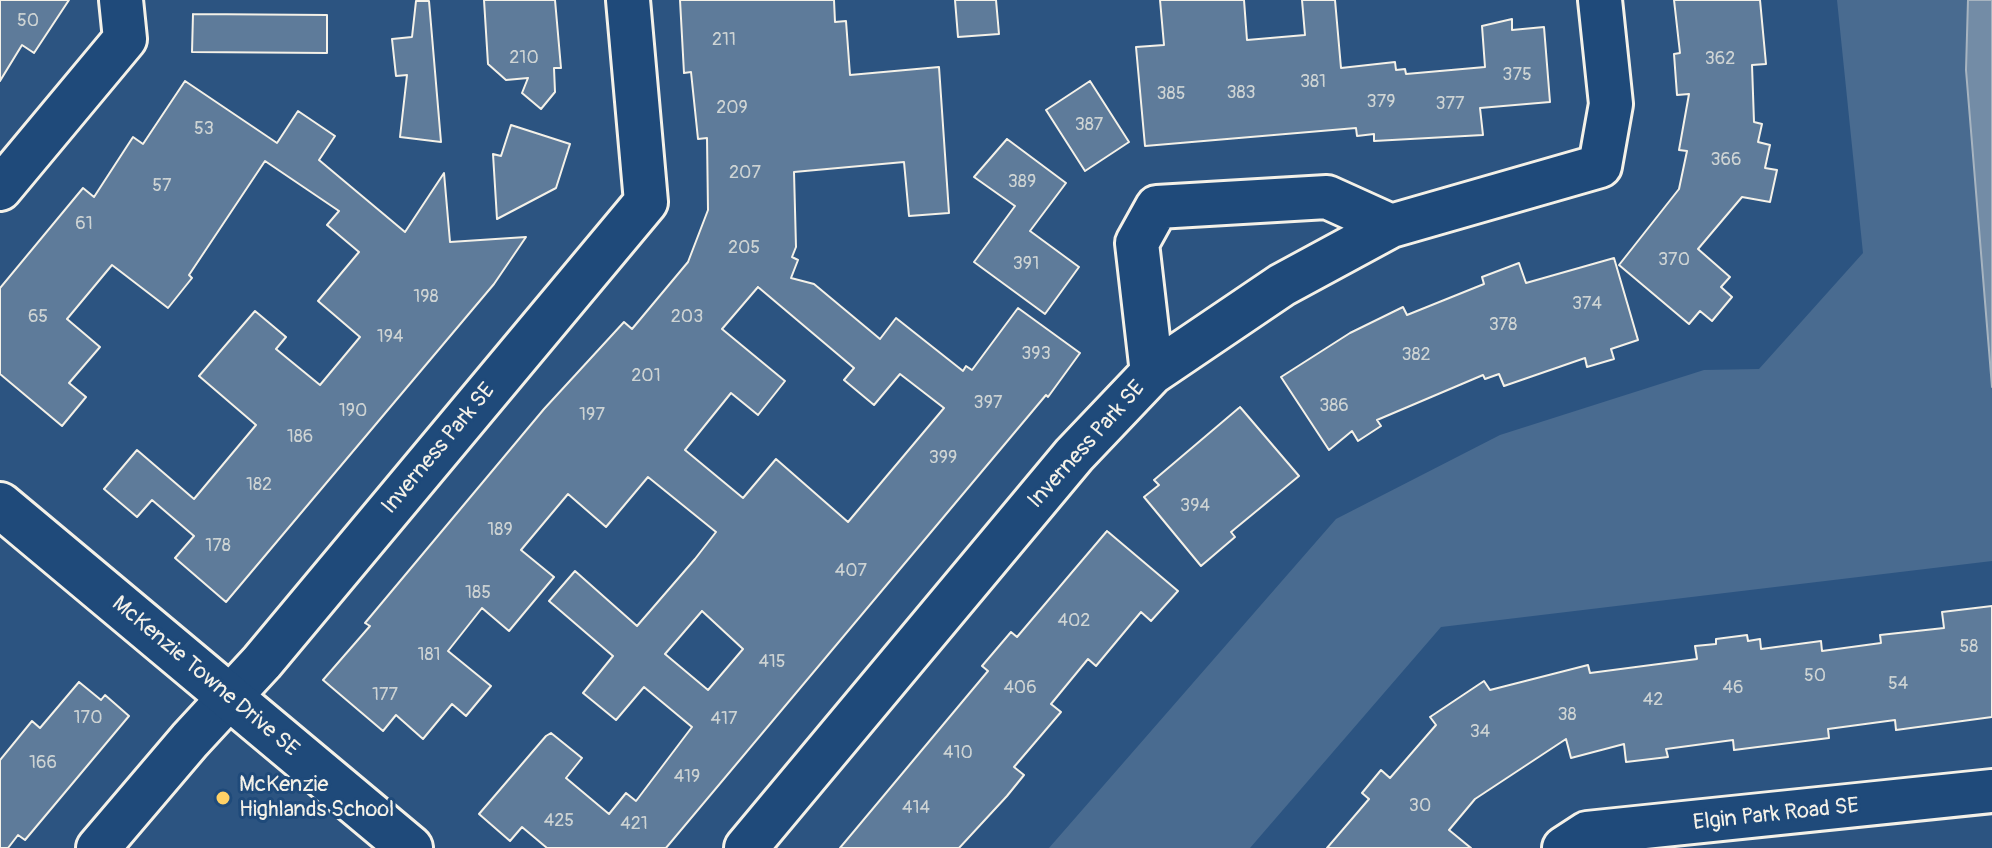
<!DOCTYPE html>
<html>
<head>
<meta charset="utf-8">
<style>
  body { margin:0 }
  canvas { display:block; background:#2c5481 }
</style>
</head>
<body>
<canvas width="1992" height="848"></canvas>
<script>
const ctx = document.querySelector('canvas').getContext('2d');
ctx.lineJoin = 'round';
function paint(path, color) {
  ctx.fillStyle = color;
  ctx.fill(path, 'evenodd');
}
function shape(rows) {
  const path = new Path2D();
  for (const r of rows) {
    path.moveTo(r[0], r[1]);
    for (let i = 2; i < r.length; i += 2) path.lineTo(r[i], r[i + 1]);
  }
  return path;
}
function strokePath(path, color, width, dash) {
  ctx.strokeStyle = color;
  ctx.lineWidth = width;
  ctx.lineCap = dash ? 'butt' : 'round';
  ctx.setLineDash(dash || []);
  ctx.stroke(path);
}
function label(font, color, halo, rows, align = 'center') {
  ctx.font = font + ' Pangolin,sans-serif';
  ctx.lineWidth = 6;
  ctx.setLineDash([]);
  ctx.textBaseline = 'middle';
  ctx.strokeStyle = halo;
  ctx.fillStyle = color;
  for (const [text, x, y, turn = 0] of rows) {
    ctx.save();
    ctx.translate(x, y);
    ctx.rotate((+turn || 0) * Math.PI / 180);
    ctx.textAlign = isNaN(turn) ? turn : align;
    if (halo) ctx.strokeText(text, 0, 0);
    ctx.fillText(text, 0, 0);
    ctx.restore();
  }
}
paint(shape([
  [1837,0,1992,0,1992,561,1441,627,1250,848,1049,848,1336,519,1500,435,1704,370,1759,369,1863,253]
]), '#496b90');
const water = shape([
  [1968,0,1992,0,1992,387,1966,70,1968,0]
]);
paint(water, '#738ca6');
strokePath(water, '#a7b4c0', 2);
const building = shape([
  [0,0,69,0,34,53,22,45,0,81,0,0],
  [484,0,555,0,561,68,554,68,555,92,541,109,522,93,528,78,506,80,488,64,484,0],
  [680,0,834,0,835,22,846,21,850,75,939,67,949,213,909,216,904,162,794,172,796,247,792,257,798,260,791,278,814,284,880,339,896,318,963,371,966,366,972,370,1018,308,1080,353,1048,397,1046,395,666,848,547,848,522,827,510,841,479,814,546,736,551,733,582,758,566,778,609,814,626,793,636,801,692,727,644,687,616,720,583,693,613,656,549,601,575,571,637,626,695,559,716,532,648,477,606,527,568,494,521,550,554,577,509,631,482,608,448,651,491,686,466,716,452,704,423,739,396,715,383,731,323,680,370,626,365,623,544,409,624,322,632,329,688,262,708,210,707,138,698,139,691,72,684,73,680,0],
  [758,287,854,368,844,380,874,405,900,374,944,408,848,522,776,459,743,498,685,450,731,393,758,415,785,381,722,329,758,287],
  [702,611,743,649,708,690,665,654,702,611],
  [955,0,996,0,999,34,958,37,955,0],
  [1160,0,1244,0,1247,40,1305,35,1302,0,1335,0,1341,68,1395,62,1396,70,1405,69,1406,74,1485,67,1482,26,1512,19,1512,30,1544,27,1550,102,1480,108,1483,135,1374,141,1374,134,1357,136,1356,128,1145,146,1136,47,1164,45,1160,0],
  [1674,0,1760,0,1766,64,1752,65,1754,122,1762,124,1758,142,1770,145,1765,168,1777,170,1770,202,1742,197,1698,249,1730,277,1721,287,1732,297,1712,321,1700,311,1689,324,1619,265,1679,189,1687,151,1679,150,1689,94,1677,95,1674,54,1680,53,1674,0],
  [416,1,429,1,441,142,400,137,407,75,396,76,392,39,412,37,416,1],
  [193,14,327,15,327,53,192,52,193,14],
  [185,81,277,143,298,111,335,136,319,160,405,232,444,173,450,242,526,237,494,284,226,602,175,558,194,536,152,500,137,517,104,489,137,450,194,499,256,425,199,376,255,311,286,337,276,349,320,385,360,337,318,301,359,252,327,225,339,211,265,161,189,275,192,278,168,308,112,265,67,319,100,347,69,383,86,397,62,426,0,374,0,288,83,188,94,197,133,137,143,144,185,81],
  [1090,81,1129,142,1085,171,1046,110,1090,81],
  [511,125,570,144,556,188,497,219,493,154,501,156,511,125],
  [1007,139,1066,183,1030,231,1079,267,1045,314,974,262,1015,206,974,177,1007,139],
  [1614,258,1638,340,1611,349,1614,359,1587,367,1585,358,1504,386,1499,374,1485,379,1483,375,1377,420,1381,426,1358,441,1352,431,1329,450,1281,377,1350,333,1403,307,1407,315,1484,284,1482,277,1519,263,1526,283,1614,258],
  [1240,407,1299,476,1231,532,1235,537,1201,566,1144,497,1159,485,1154,480,1240,407],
  [1107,531,1178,591,1151,621,1141,612,1096,666,1088,659,1051,704,1061,712,1014,767,1024,775,1007,796,959,848,840,848,988,671,982,666,1011,632,1017,637,1107,531],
  [1992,606,1992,717,1896,730,1895,720,1828,729,1829,738,1734,750,1733,740,1666,749,1668,757,1626,762,1624,744,1571,758,1566,739,1475,799,1449,830,1471,848,1327,848,1369,799,1362,793,1381,770,1390,778,1436,725,1430,717,1484,681,1490,690,1588,665,1590,673,1697,659,1695,646,1716,644,1716,639,1747,635,1748,641,1760,639,1761,649,1821,641,1822,651,1881,643,1880,635,1944,628,1942,612,1992,606],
  [79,682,101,700,105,695,129,716,25,840,18,835,8,848,0,848,0,760,32,721,40,728,79,682]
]);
paint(building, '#5e7b9a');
strokePath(building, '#f4f1e8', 2);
const minor = shape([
  [0,189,125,39,121,0],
  [1152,373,1137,243,1157,207,1327,197,1391,226],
  [98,848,190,740,262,662,646,202,628,0],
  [746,848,1074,455,1152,373,1282,285,1391,226,1600,166,1611,104,1600,0],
  [1564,848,1587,833,1992,791]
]);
const tertiary = shape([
  [0,505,410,848]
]);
strokePath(minor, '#f4f1e8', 48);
strokePath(tertiary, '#f4f1e8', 50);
strokePath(minor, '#1f4a7a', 42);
strokePath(tertiary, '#1f4a7a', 44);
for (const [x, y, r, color] of [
  [223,798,8,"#ffd166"]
]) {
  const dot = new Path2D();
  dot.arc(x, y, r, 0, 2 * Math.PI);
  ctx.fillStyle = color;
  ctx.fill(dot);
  strokePath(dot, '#1f4a7a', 3);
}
label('18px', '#ced4d4', null, [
  ["50",28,21],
  ["211",724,40],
  ["210",524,58],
  ["362",1720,59],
  ["375",1517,75],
  ["381",1313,82],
  ["383",1241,93],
  ["385",1171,94],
  ["379",1381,102],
  ["377",1450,104],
  ["209",732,108],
  ["387",1089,125],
  ["53",204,129],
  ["366",1726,160],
  ["207",745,173],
  ["389",1022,182],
  ["57",162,186],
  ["61",84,224],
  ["205",744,248],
  ["370",1674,260],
  ["391",1026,264],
  ["198",426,297],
  ["374",1587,304],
  ["65",38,317],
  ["203",687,317],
  ["378",1503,325],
  ["194",390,337],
  ["393",1036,354],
  ["382",1416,355],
  ["201",646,376],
  ["397",988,403],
  ["386",1334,406],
  ["190",353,411],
  ["197",592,415],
  ["186",300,437],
  ["399",943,458],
  ["182",259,485],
  ["394",1195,506],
  ["189",500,530],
  ["178",218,546],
  ["407",851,571],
  ["185",478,593],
  ["402",1074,621],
  ["58",1969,647],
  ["181",429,655],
  ["415",772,662],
  ["50",1815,676],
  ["54",1898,684],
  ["406",1020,688],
  ["46",1733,688],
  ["177",385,695],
  ["42",1653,700],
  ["38",1567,715],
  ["170",88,718],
  ["417",724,719],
  ["34",1480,732],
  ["410",958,753],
  ["166",43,763],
  ["419",687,777],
  ["30",1420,806],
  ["414",916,808],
  ["425",559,821],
  ["421",634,824]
]);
label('22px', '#f4f1e8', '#1f4a7a', [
  ["Inverness Park SE",1087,445,-48],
  ["Inverness Park SE",439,449,-50],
  ["McKenzie Towne Drive SE",205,677,40],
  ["Elgin Park Road SE",1776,815,-6]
]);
label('22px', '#f4f1e8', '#1f4a7a', [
  ["McKenzie",239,785],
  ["Highlands School",239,810]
], 'left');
</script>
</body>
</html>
